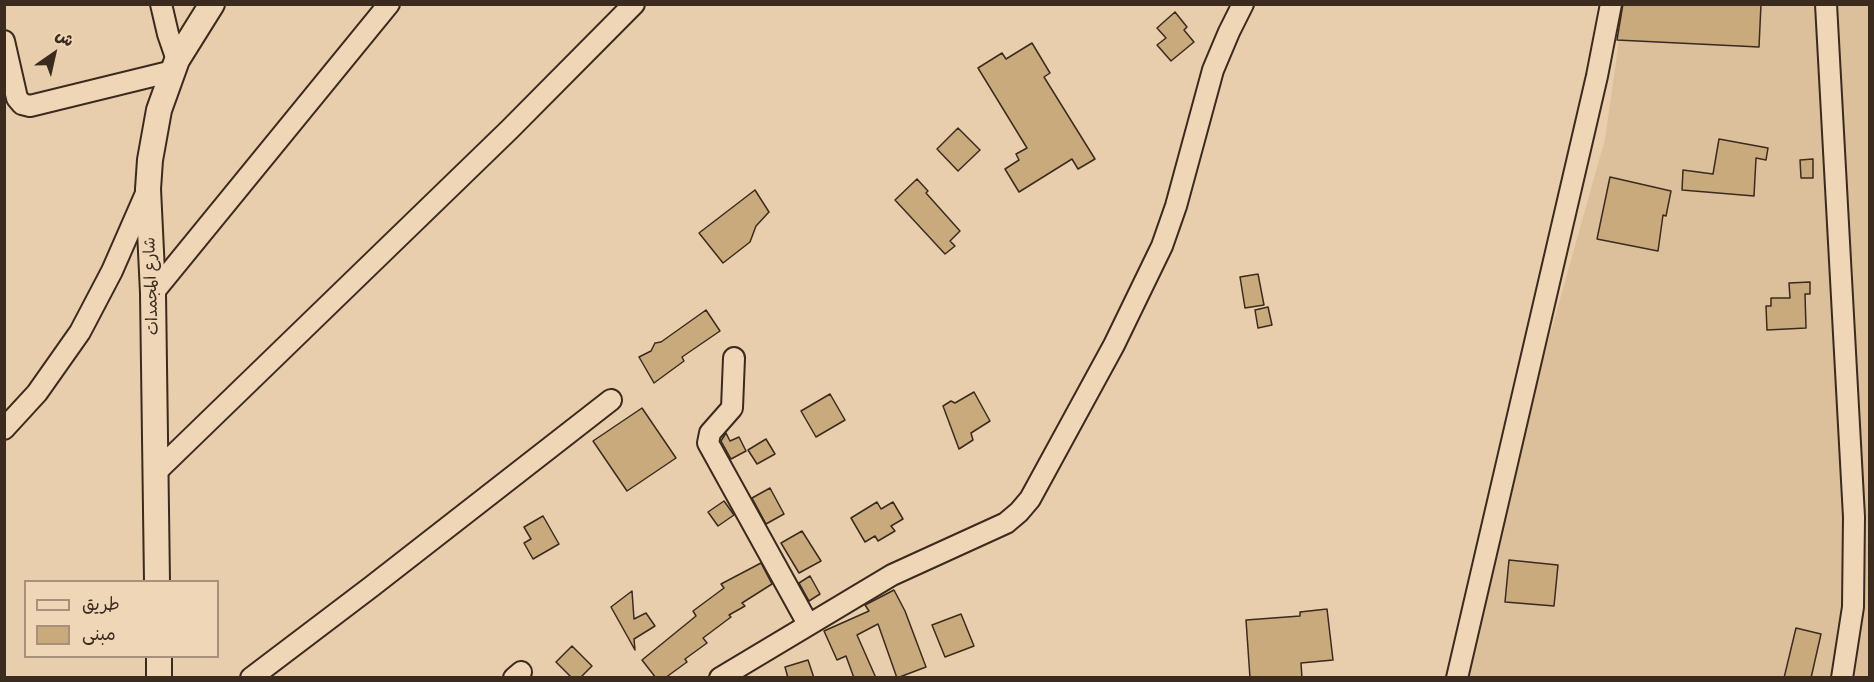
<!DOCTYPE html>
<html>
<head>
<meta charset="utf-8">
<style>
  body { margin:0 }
  #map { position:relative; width:1874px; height:682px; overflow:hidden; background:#e8ceac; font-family:"Balsamiq Sans","Playpen Sans Arabic",sans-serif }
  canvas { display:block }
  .frame { position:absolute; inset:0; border:6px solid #3b2a1e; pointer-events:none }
  .legend { position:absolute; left:24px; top:580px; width:195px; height:78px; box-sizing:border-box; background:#efd6b7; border:2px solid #a7917a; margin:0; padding:8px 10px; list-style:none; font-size:18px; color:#3b2a1e }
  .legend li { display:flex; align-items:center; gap:12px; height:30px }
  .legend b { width:30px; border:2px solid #a7917a }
  .north { position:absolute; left:24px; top:24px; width:60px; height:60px; -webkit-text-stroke:4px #efd6b7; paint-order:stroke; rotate:34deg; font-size:16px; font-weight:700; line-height:24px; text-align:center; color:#3b2a1e }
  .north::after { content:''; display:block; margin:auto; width:21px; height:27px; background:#3b2a1e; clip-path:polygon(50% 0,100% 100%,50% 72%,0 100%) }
</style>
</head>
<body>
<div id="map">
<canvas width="1874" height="682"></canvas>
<div class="frame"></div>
<ul class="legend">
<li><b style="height:8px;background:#efd6b7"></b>طريق</li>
<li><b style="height:16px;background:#c8aa7d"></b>مبنى</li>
</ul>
<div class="north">ش</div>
</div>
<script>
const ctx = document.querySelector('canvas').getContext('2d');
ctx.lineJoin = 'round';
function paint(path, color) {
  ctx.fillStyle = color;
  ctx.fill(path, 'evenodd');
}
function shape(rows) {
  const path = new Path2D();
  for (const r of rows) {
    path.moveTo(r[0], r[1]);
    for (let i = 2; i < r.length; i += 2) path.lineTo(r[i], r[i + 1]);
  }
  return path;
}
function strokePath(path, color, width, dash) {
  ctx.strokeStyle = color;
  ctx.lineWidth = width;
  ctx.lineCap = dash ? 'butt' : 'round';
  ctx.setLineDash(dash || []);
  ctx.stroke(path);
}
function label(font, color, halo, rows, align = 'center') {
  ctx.font = font + ' "Balsamiq Sans","Playpen Sans Arabic",sans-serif';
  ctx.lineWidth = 4.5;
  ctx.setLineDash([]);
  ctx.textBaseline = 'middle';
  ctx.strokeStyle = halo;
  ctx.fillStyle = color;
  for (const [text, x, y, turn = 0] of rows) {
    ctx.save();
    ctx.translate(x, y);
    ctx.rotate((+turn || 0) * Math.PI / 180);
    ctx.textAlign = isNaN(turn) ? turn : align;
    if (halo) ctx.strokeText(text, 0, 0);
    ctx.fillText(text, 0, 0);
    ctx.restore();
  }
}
paint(shape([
  [1624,5,1869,5,1869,677,1460,678,1496,527,1605,139]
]), '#dbc09b');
const building = shape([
  [1623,4,1761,4,1759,47,1617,40,1623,4],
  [1175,12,1187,27,1184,30,1194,42,1171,61,1157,45,1166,38,1157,28,1175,12],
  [1032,43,1050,73,1044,77,1095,159,1078,169,1072,159,1019,192,1005,169,1019,160,1016,154,1027,148,978,68,1002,53,1006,59,1032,43],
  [958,128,980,150,958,171,937,149,958,128],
  [1719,139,1768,148,1766,160,1756,158,1754,196,1682,190,1683,170,1713,174,1719,139],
  [1813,159,1813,178,1801,178,1800,160,1813,159],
  [1610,177,1671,191,1666,216,1663,215,1658,251,1597,239,1610,177],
  [917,179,928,191,926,193,960,231,950,241,955,246,945,254,895,200,917,179],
  [755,190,769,212,756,226,750,242,723,263,699,233,755,190],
  [1258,274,1264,305,1245,308,1240,277,1258,274],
  [1810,282,1810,294,1805,294,1806,328,1767,330,1766,306,1771,306,1771,298,1790,298,1789,283,1810,282],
  [1268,307,1272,325,1258,328,1255,310,1268,307],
  [706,310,720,331,682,357,684,361,654,383,639,357,651,351,655,343,661,342,706,310],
  [974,392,990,421,971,433,973,440,959,449,943,406,951,401,955,403,974,392],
  [830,394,845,420,816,437,801,411,830,394],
  [642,408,676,458,627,491,593,441,642,408],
  [726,433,730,441,739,437,746,451,731,459,721,441,726,433],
  [766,439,775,454,757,464,748,450,766,439],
  [770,488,784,514,766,524,752,498,770,488],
  [724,501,734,515,718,526,708,512,724,501],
  [877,502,881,509,893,502,903,519,891,526,895,531,878,541,875,536,865,542,851,518,877,502],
  [543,516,559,544,533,559,524,543,531,539,524,527,543,516],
  [802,531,821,561,799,573,781,543,802,531],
  [1509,560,1558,565,1554,606,1505,602,1509,560],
  [761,563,772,584,742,603,745,606,729,615,731,617,703,638,707,643,685,659,687,662,665,678,656,678,642,660,696,616,693,611,724,588,721,584,761,563],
  [810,576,820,594,809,601,799,583,810,576],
  [894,590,905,611,926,667,897,678,878,624,857,635,876,678,854,678,846,656,837,660,824,631,869,611,865,605,894,590],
  [632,591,634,619,646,613,655,626,634,639,635,650,611,607,632,591],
  [1327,609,1333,660,1301,663,1302,678,1250,678,1246,620,1300,616,1300,612,1327,609],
  [961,614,974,646,945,657,932,625,961,614],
  [1796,628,1821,634,1811,678,1784,678,1796,628],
  [572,646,592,666,580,678,572,678,556,662,572,646],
  [808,660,814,678,788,678,785,667,808,660]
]);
paint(building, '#c8aa7d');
strokePath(building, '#3b2a1e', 1.5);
const minor = shape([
  [161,4,168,34,177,60],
  [1826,4,1854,517,1853,607,1842,678],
  [4,41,17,98,22,104,30,106,173,71],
  [153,293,389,4],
  [734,358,732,408,710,433,708,443,808,624],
  [4,429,37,393,80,332,112,271,147,191],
  [156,472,509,130,634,4],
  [251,678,371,587,611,400],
  [514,678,521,672],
  [720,678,892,575,1006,523,1019,512,1030,499,1114,345,1162,246,1176,206,1213,70,1229,32,1243,4],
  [1457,678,1597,76,1611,4]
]);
const major = shape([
  [157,582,153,293,148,189,150,160,159,110,177,60,212,4],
  [159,656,159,678]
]);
strokePath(minor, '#3b2a1e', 24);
strokePath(major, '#3b2a1e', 28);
strokePath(minor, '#efd6b7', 20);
strokePath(major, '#efd6b7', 24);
label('16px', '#3b2a1e', '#efd6b7', [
  ["شارع المجمدات",152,286,-92]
]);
</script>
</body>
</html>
